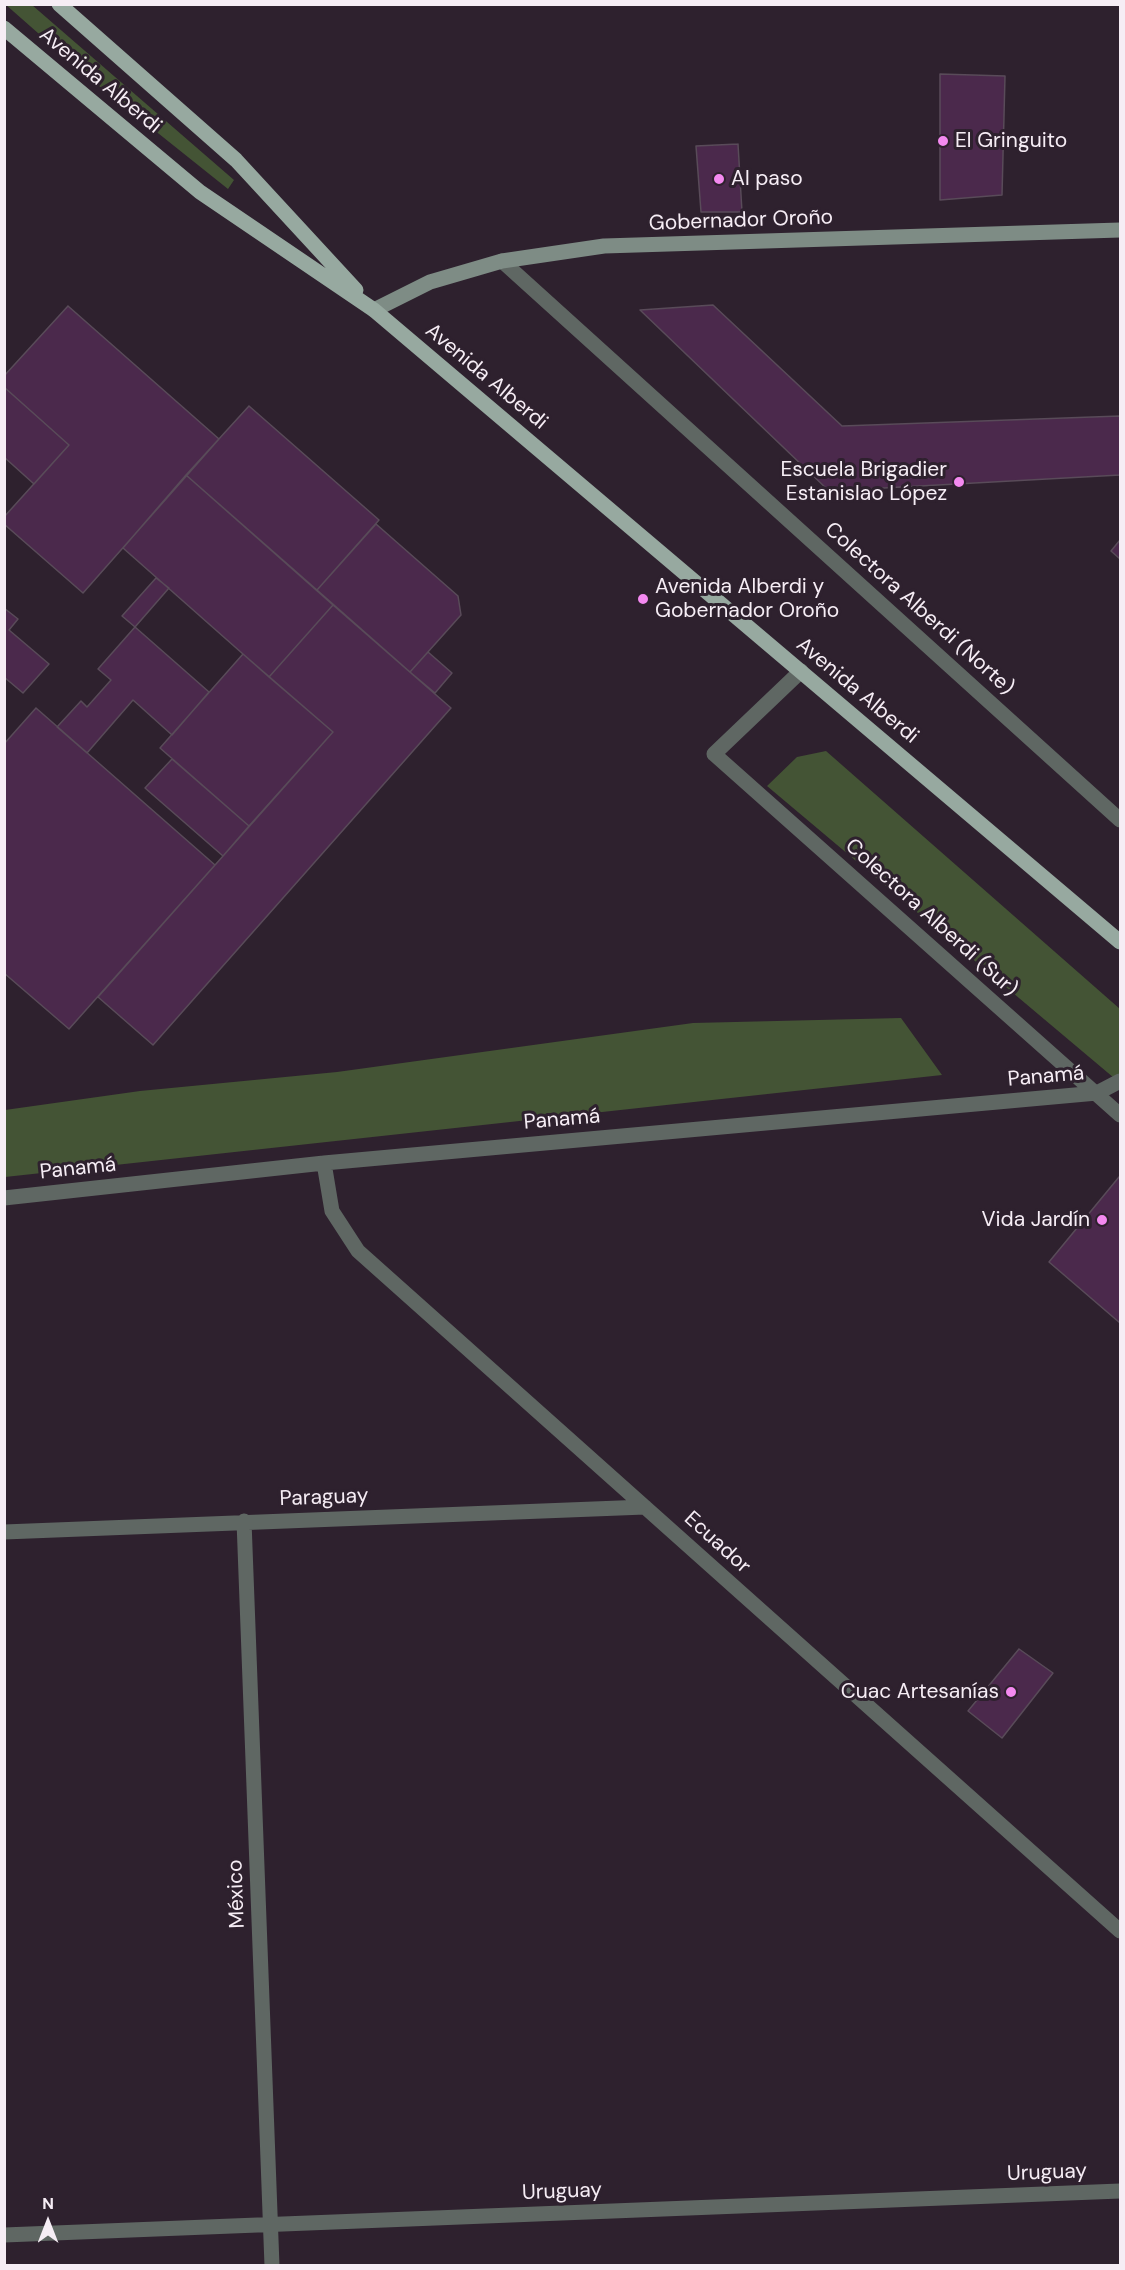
<!DOCTYPE html>
<html>
<head>
<meta charset="utf-8">
<style>
  body { margin:0 }
  #map { position:relative; width:1125px; height:2270px; overflow:hidden; background:#2e212e; font-family:"DM Sans",sans-serif }
  canvas { display:block }
  .frame { position:absolute; inset:0; border:6px solid #f6edf5; pointer-events:none }
  .north { position:absolute; left:18px; top:2192px; width:60px; height:60px; -webkit-text-stroke:4px #2e212e; paint-order:stroke; rotate:0deg; font-size:16px; font-weight:700; line-height:24px; text-align:center; color:#f6edf5 }
  .north::after { content:''; display:block; margin:auto; width:21px; height:27px; background:#f6edf5; clip-path:polygon(50% 0,100% 100%,50% 72%,0 100%) }
</style>
</head>
<body>
<div id="map">
<canvas width="1125" height="2270"></canvas>
<div class="frame"></div>
<div class="north">N</div>
</div>
<script>
const ctx = document.querySelector('canvas').getContext('2d');
ctx.lineJoin = 'round';
function paint(path, color) {
  ctx.fillStyle = color;
  ctx.fill(path, 'evenodd');
}
function shape(rows) {
  const path = new Path2D();
  for (const r of rows) {
    path.moveTo(r[0], r[1]);
    for (let i = 2; i < r.length; i += 2) path.lineTo(r[i], r[i + 1]);
  }
  return path;
}
function strokePath(path, color, width, dash) {
  ctx.strokeStyle = color;
  ctx.lineWidth = width;
  ctx.lineCap = dash ? 'butt' : 'round';
  ctx.setLineDash(dash || []);
  ctx.stroke(path);
}
function label(font, color, halo, rows, align = 'center') {
  ctx.font = font + ' "DM Sans",sans-serif';
  ctx.lineWidth = 6;
  ctx.setLineDash([]);
  ctx.textBaseline = 'middle';
  ctx.strokeStyle = halo;
  ctx.fillStyle = color;
  for (const [text, x, y, turn = 0] of rows) {
    ctx.save();
    ctx.translate(x, y);
    ctx.rotate((+turn || 0) * Math.PI / 180);
    ctx.textAlign = isNaN(turn) ? turn : align;
    if (halo) ctx.strokeText(text, 0, 0);
    ctx.fillText(text, 0, 0);
    ctx.restore();
  }
}
paint(shape([
  [5,4,32,5,234,180,228,189,89,78],
  [826,751,1120,1009,1120,1083,767,786,797,757],
  [901,1018,942,1075,5,1177,5,1110,140,1091,337,1072,693,1023]
]), '#445435');
const building = shape([
  [940,74,1005,76,1002,195,940,200,940,74],
  [738,144,742,212,701,212,696,146,738,144],
  [713,305,842,426,1120,416,1120,475,829,491,640,310,713,305],
  [68,306,219,439,83,593,4,524,4,517,69,445,4,387,4,376,68,306],
  [4,387,69,445,34,484,4,457,4,387],
  [249,406,379,520,317,590,186,475,249,406],
  [186,475,333,605,269,677,123,548,186,475],
  [376,524,458,596,461,615,410,672,317,590,376,524],
  [1120,540,1120,559,1111,551,1120,540],
  [156,578,169,588,135,627,122,616,156,578],
  [333,605,451,708,153,1045,98,997,333,732,269,677,333,605],
  [4,608,18,619,9,630,49,664,23,693,4,677,4,608],
  [135,627,209,692,172,735,133,700,87,753,57,727,81,701,87,707,111,680,98,669,135,627],
  [428,652,452,673,435,693,410,672,428,652],
  [243,654,333,732,249,826,160,748,243,654],
  [36,708,215,865,69,1029,4,973,4,744,36,708],
  [172,759,249,826,223,856,145,788,172,759],
  [1119,1177,1120,1179,1120,1323,1049,1262,1119,1177],
  [1019,1649,1053,1673,1002,1738,968,1711,1019,1649]
]);
paint(building, '#4b294c');
strokePath(building, '#594b59', 1.5);
strokePath(shape([
  [502,261,1120,820],
  [801,671,714,754,1120,1115],
  [324,1163,332,1211,358,1251,1120,1931],
  [4,1198,324,1163,1097,1093,1120,1081],
  [244,1521,272,2266],
  [4,1532,645,1507],
  [4,2235,1120,2191]
]), '#5f6763', 15);
strokePath(shape([
  [374,310,430,282,502,261,604,246,1120,230]
]), '#7e8c85', 15);
strokePath(shape([
  [59,4,236,160,356,290],
  [4,28,200,192,374,310,1120,942]
]), '#97a9a0', 15);
for (const [x, y, r, color] of [
  [943,141,6,"#f489f0"],
  [719,179,6,"#f489f0"],
  [959,482,6,"#f489f0"],
  [643,599,6,"#f489f0"],
  [1102,1220,6,"#f489f0"],
  [1011,1692,6,"#f489f0"]
]) {
  const dot = new Path2D();
  dot.arc(x, y, r, 0, 2 * Math.PI);
  ctx.fillStyle = color;
  ctx.fill(dot);
  strokePath(dot, '#2e212e', 2);
}
label('21px', '#f6edf5', '#2e212e', [
  ["Avenida Alberdi",100,81,40],
  ["Gobernador Oroño",741,221,-2],
  ["Avenida Alberdi",486,377,40],
  ["Colectora Alberdi (Norte)",919,609,42],
  ["Avenida Alberdi",857,691,40],
  ["Colectora Alberdi (Sur)",931,918,42],
  ["Panamá",1046,1077,-5],
  ["Panamá",562,1120,-5],
  ["Panamá",78,1169,-6],
  ["Paraguay",324,1498,-2],
  ["Ecuador",717,1543,42],
  ["México",237,1894,-92],
  ["Uruguay",1047,2173,-2],
  ["Uruguay",562,2192,-2]
]);
label('21px', '#f6edf5', '#2e212e', [
  ["El Gringuito",955,141],
  ["Al paso",731,179],
  ["Escuela Brigadier",947,470,"right"],
  ["Estanislao López",947,494,"right"],
  ["Avenida Alberdi y",655,587],
  ["Gobernador Oroño",655,611],
  ["Vida Jardín",1090,1220,"right"],
  ["Cuac Artesanías",999,1692,"right"]
], 'left');
</script>
</body>
</html>
